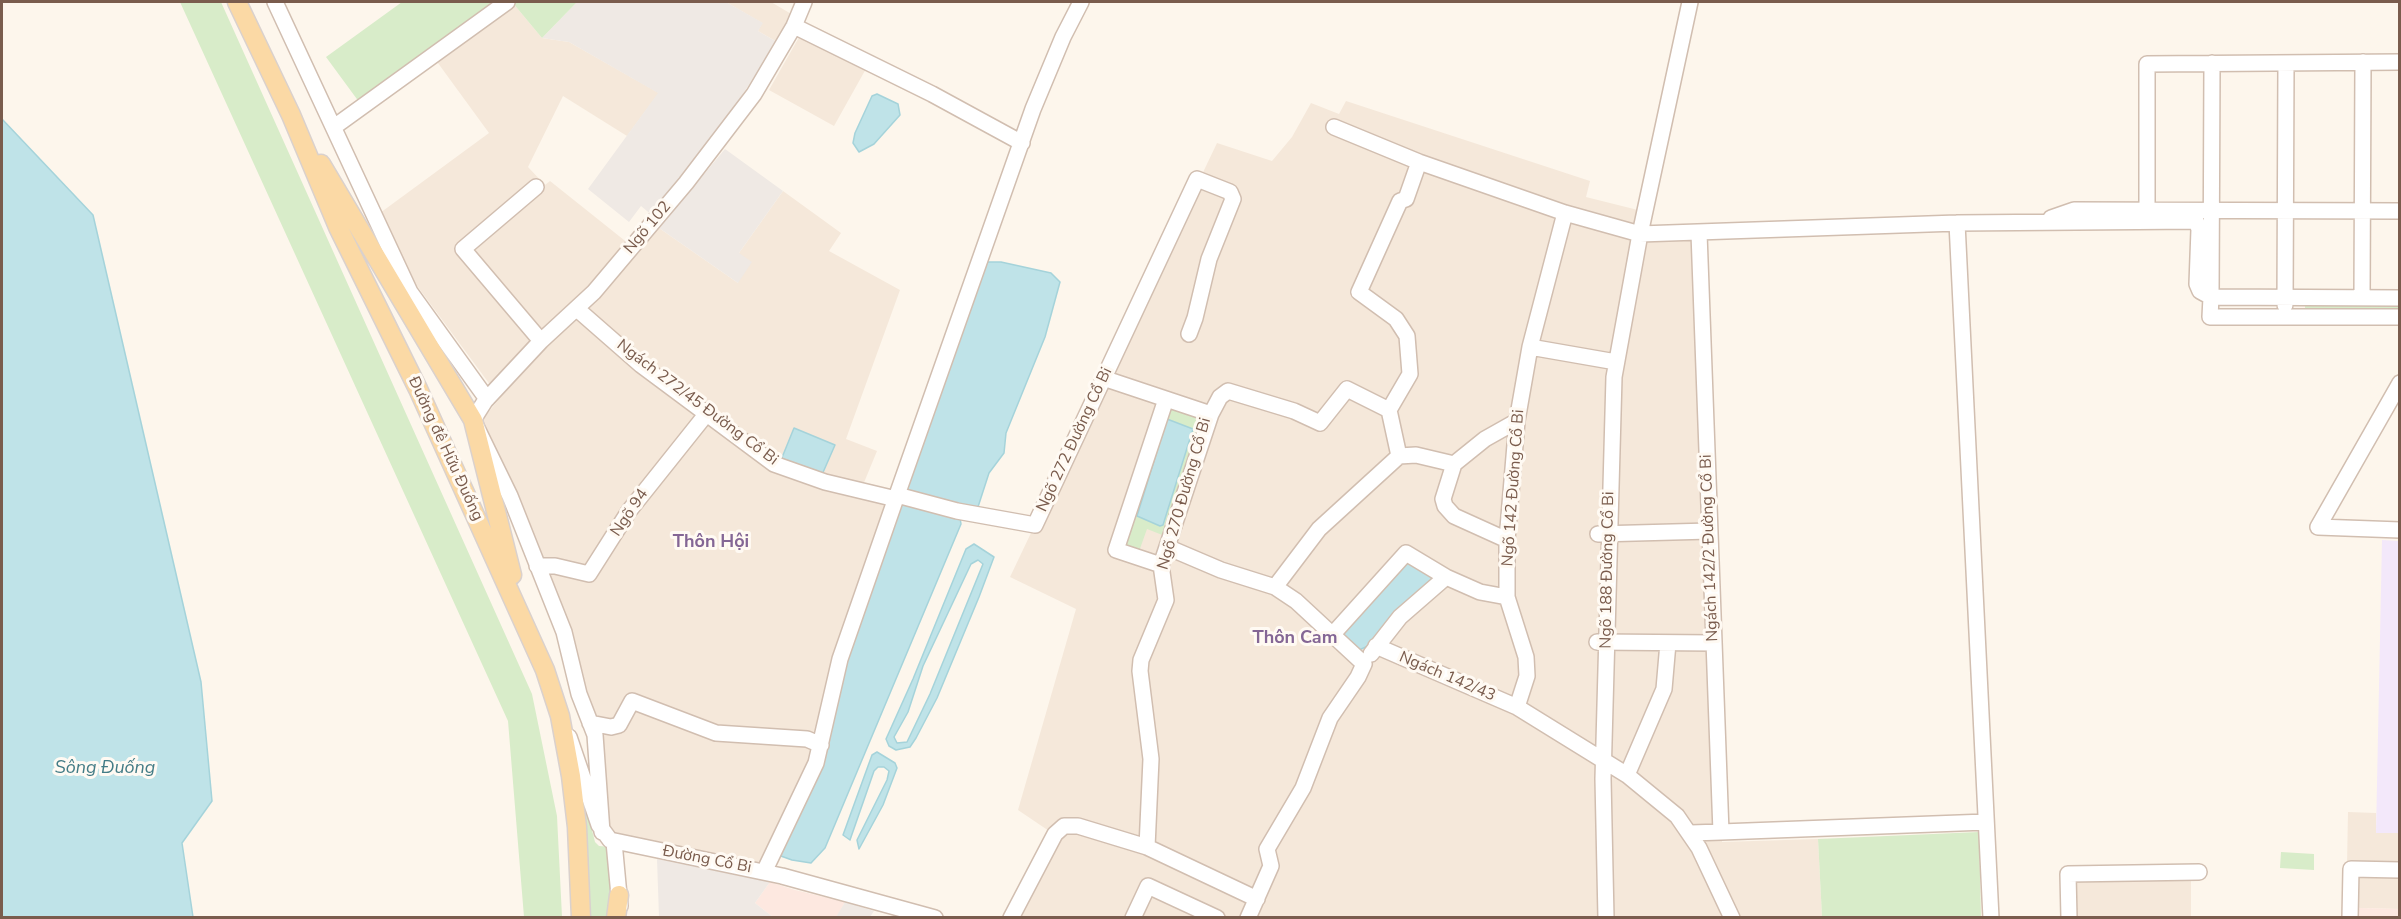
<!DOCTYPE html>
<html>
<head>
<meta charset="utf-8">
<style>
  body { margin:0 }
  #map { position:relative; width:2401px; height:919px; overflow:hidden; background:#fdf6ec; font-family:"Nunito Sans",sans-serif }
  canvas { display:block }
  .frame { position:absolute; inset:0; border:3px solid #7a5c4d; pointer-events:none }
</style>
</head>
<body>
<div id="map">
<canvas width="2401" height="919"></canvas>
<div class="frame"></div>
</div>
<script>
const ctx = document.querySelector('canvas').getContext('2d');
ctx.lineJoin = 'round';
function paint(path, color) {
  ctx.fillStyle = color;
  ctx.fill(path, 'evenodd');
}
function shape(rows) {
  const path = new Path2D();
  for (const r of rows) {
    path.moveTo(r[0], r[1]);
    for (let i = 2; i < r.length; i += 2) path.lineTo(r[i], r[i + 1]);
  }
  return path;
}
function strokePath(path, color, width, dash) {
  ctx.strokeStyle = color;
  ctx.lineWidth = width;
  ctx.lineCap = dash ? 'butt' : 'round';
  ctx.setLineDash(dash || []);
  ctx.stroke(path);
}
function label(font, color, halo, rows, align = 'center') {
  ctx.font = font + ' "Nunito Sans",sans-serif';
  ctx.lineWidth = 6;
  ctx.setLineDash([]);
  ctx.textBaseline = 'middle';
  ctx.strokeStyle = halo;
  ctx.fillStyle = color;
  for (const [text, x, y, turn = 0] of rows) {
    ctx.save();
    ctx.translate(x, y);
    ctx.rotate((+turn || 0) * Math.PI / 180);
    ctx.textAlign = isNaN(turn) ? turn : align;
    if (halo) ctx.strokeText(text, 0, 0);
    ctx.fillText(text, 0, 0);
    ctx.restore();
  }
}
paint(shape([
  [512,2,542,38,569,42,659,93,627,136,563,96,528,167,545,185,550,181,629,244,594,286,491,386,412,279,380,213,489,133,435,59],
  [726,2,771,2,793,15,777,42,758,31,762,23],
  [802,32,867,67,834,126,769,90],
  [1346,101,1590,181,1586,197,1646,212,1642,232,1698,235,1722,842,1818,839,1822,917,1008,918,1052,833,1018,810,1076,609,1010,577,1217,143,1272,161,1292,137,1311,103,1339,114],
  [783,191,841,233,829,251,900,290,846,439,877,451,863,485,895,494,821,755,767,865,609,831,596,736,564,632,478,425,544,344,571,320,659,228,738,283,739,253],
  [2348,812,2376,813,2376,833,2399,833,2399,909,2358,908,2358,917,2346,918],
  [2069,874,2191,874,2191,917,2070,917]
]), '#f5e8da');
paint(shape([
  [770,882,795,890,845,902,836,918,773,917,755,903],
  [2358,908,2399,909,2399,917,2358,917]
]), '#fde8e0');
paint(shape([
  [577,2,726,2,763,23,758,31,777,42,725,121,653,216,641,206,629,222,588,189,658,93,569,42,542,38],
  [725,149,783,191,739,253,752,262,738,283,659,228],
  [657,859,770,882,755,903,773,917,659,917],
  [845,902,874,911,870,917,836,917]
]), '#efe9e4');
paint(shape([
  [2382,540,2399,541,2399,833,2376,833]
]), '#f3e8fa');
paint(shape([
  [180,2,221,2,532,694,557,816,562,917,524,917,508,721],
  [402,2,502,2,362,106,326,57],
  [512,2,577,2,542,38],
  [2305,302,2399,302,2399,312,2305,311],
  [1166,399,1211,414,1170,538,1147,529,1137,557,1116,550],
  [583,794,595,842,599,846,612,847,614,885,611,917,585,917,578,807],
  [1979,832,1981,917,1822,917,1818,839],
  [2281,852,2314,854,2314,870,2280,868]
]), '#d8ecc9');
const water = shape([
  [877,94,898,104,900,115,874,144,859,152,853,143,855,133,872,96,877,94],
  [2,119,93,215,201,682,212,801,182,843,193,917,2,917,2,119],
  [985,262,1001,262,1051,273,1060,282,1045,337,1006,433,1004,453,989,473,977,510,910,493,907,487,985,262],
  [1167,419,1193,429,1163,525,1160,526,1137,516,1167,419],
  [794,428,835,445,821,477,781,460,794,428],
  [903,503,960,518,961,524,825,848,811,863,792,860,778,855,824,760,839,687,854,636,889,527,903,503],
  [974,544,994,557,979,597,937,698,916,738,910,747,896,750,889,746,886,739,913,679,966,549,974,544],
  [978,560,983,564,930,694,907,742,897,743,894,737,908,712,923,666,971,564,978,560],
  [1405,561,1427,570,1434,579,1368,646,1359,650,1342,636,1345,628,1405,561],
  [877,752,895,763,897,768,883,805,859,849,857,840,887,780,889,771,884,767,878,767,874,771,850,840,843,835,872,755,877,752]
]);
paint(water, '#bfe3e8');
strokePath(water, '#a5d3da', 1.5);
const minor = shape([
  [275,2,410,292,487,399],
  [794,26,932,94,1022,143],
  [334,127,507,2],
  [1334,127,1419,162,1565,213,1640,234,1957,223],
  [536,187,463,249,541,341],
  [2147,210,2147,64,2400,62],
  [1565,213,1530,347,1517,421,1507,540,1507,597,1526,657,1527,676,1517,707,1627,775,1677,816,1699,848,1732,918],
  [2051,218,2074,210,2400,211],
  [2362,297,2363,62],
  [2400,298,2211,297,2210,317,2400,317],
  [2285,305,2286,63],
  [577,309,641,365,774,464,825,482,896,499],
  [1530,347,1616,362],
  [2400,383,2318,527,2400,530],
  [1211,414,1220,397,1228,391,1294,411,1320,423,1347,389,1389,410],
  [1399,456,1416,455,1454,464],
  [897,495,1033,109,1063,37,1081,2],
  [1598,534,1710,531],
  [1507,540,1454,516,1445,506,1443,499,1454,464,1485,439,1517,421],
  [1167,547,1221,570,1275,587],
  [1161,565,1116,550,1166,399],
  [537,566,555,566,589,574,629,511,708,412],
  [1333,634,1406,553,1446,577,1480,592,1507,597],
  [1597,642,1714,643],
  [1376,646,1517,707],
  [1371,654,1400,617,1446,577],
  [590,723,611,727,619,725,632,701,716,733,807,739,821,745],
  [569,737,599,825,610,840,782,876,935,918],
  [1627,775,1664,689,1668,643],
  [602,832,595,735,579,694,564,632,510,496,473,420,485,401,541,341,594,292,686,183,754,94,794,26,804,2],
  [1721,832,1986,822],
  [1691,833,1721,832,1699,233],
  [614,842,620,906],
  [1147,847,1257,899],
  [764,872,816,763,840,659,897,495,957,511,1035,525,1197,179,1230,192,1233,199,1209,259,1195,318,1189,334],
  [1011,918,1055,834,1064,826,1078,826,1147,847,1151,759,1140,671,1141,660,1166,600,1161,565,1211,414,1103,378],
  [1133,918,1148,886,1217,918],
  [1248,918,1271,866,1267,849,1303,788,1330,718,1358,677,1364,664,1296,601,1275,587,1319,529,1399,456,1389,410,1410,374,1407,336,1396,319,1359,292,1400,201,1406,199,1419,162],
  [1606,918,1603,779,1614,377,1640,234,1690,2],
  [1991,918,1957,223,2196,221,2199,229,2197,284,2200,291,2211,297,2212,63],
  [2069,918,2068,874,2199,872],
  [2350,918,2351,869,2400,870]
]);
const major = shape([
  [237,2,291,115,338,227,418,389,545,670,560,716,571,776,577,827,581,918],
  [321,164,473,420,512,575],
  [616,918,619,895]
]);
strokePath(minor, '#d1beb0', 18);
strokePath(major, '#dad1cd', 21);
strokePath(minor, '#fff', 15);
strokePath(major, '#fbd9a5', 18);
label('16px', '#7a5c4d', '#fffaf3', [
  ["Ngõ 102",648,228,-50],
  ["Ngách 272/45 Đường Cổ Bi",697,403,37],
  ["Ngõ 272 Đường Cổ Bi",1075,440,-65],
  ["Đường đê Hữu Đuống",445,449,65],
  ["Ngõ 142 Đường Cổ Bi",1514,488,-86],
  ["Ngõ 270 Đường Cổ Bi",1185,494,-74],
  ["Ngõ 94",630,513,-56],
  ["Ngách 142/2 Đường Cổ Bi",1710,548,-92],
  ["Ngõ 188 Đường Cổ Bi",1608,570,-89],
  ["Ngách 142/43",1447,677,23],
  ["Đường Cổ Bi",707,860,11]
]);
label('bold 18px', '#846695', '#fffaf3', [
  ["Thôn Hội",711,543],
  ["Thôn Cam",1295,639]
]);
label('italic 18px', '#437c86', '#fffaf3', [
  ["Sông Đuống",105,769]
]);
</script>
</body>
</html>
